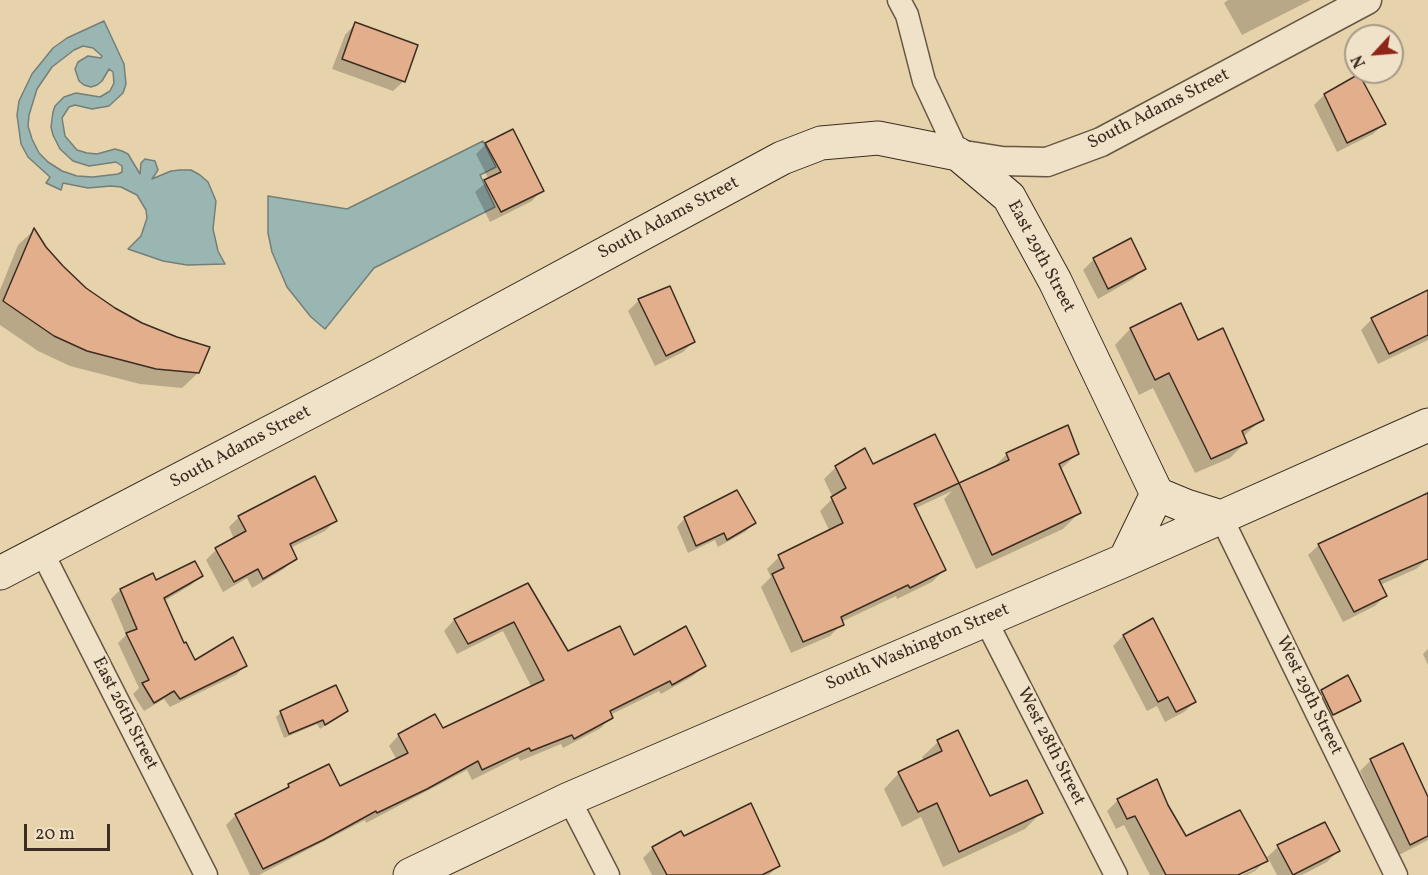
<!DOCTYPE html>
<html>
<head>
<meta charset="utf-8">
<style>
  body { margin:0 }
  #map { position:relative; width:1428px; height:875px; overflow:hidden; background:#e7d3ab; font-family:Vollkorn,serif }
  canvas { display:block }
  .north { position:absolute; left:1344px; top:24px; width:60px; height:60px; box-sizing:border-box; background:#efe2c8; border:2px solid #a79986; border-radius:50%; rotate:244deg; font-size:16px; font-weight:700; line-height:24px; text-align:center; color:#3c2c22 }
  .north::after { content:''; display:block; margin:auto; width:21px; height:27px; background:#8f2418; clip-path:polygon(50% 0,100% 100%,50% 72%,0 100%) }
  .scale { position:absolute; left:24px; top:824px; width:86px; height:27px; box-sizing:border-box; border:3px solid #3c2c22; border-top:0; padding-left:8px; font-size:18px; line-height:21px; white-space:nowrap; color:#3c2c22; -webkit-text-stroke:4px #efe2c8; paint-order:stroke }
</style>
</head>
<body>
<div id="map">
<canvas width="1428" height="875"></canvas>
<div class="north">N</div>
<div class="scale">20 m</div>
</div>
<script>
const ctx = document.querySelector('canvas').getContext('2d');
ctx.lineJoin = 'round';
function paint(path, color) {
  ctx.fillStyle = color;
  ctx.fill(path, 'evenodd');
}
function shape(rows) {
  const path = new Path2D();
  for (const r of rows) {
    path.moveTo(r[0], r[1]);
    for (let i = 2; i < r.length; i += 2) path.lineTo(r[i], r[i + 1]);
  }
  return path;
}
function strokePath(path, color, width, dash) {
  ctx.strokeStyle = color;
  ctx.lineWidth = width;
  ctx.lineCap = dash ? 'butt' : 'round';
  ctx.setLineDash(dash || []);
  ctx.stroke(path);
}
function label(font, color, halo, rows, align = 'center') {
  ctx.font = font + ' Vollkorn,serif';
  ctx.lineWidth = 5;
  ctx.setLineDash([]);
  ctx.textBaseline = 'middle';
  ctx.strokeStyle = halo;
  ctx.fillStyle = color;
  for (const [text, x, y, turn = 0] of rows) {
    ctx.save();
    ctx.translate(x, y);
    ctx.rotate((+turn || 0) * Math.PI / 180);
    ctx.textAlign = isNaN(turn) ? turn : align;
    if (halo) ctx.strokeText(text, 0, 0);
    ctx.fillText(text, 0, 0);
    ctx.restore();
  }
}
const water = shape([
  [104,21,124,64,126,84,123,93,109,106,92,109,75,105,69,107,62,118,65,136,77,150,87,153,97,154,115,149,122,151,128,154,140,174,141,163,145,159,155,161,158,170,152,179,171,171,180,170,191,170,200,175,208,182,216,201,213,229,218,251,225,264,187,265,163,261,128,249,141,236,147,218,146,210,137,195,121,187,111,186,88,188,63,183,61,190,46,183,50,177,28,157,21,144,17,115,19,101,32,74,53,48,67,38,104,21],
  [83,46,93,48,102,56,101,58,88,56,78,62,75,69,79,81,84,85,91,87,97,85,102,81,109,69,113,72,114,83,110,91,100,97,76,93,64,97,55,106,53,112,51,127,53,135,60,149,73,161,89,166,116,162,122,166,122,172,118,174,93,177,77,176,62,171,48,162,39,153,32,139,28,126,29,115,37,89,52,67,74,50,83,46],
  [483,141,496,167,480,175,495,207,374,268,325,329,311,317,287,287,272,252,268,233,268,196,347,209,483,141]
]);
paint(water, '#9ab6b3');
strokePath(water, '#747f79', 1.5);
paint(shape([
  [1228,0,1311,0,1242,35,1224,3],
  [355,24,404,81,393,91,332,69,345,35],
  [1324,95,1384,124,1373,134,1337,152,1314,105],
  [486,144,542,190,532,201,490,222,475,192,489,180,476,154],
  [34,230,45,248,85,289,198,373,182,388,140,384,70,366,38,351,0,325,0,290,18,245],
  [1094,259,1144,268,1133,279,1098,299,1083,270],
  [1428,294,1428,340,1378,364,1361,330,1372,319],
  [639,300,693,342,683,352,655,366,628,311],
  [1181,305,1197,342,1262,419,1243,437,1246,442,1230,458,1195,473,1153,388,1139,395,1115,345,1130,329],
  [934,436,958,484,992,469,1007,454,1078,453,1060,470,1079,513,1063,529,976,569,944,499,952,491,914,509,944,570,932,582,897,599,896,596,841,622,842,624,830,636,791,653,761,587,771,577,767,569,779,557,830,532,820,511,833,498,824,479,836,467,873,466],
  [1428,491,1428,559,1416,569,1380,585,1385,596,1375,606,1343,622,1308,555,1319,545,1410,503],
  [239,517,335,521,325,531,290,548,295,558,284,569,252,588,247,578,223,592,206,560,216,550,234,539,229,527],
  [685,518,754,523,745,532,718,547,715,540,688,553,677,527],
  [152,575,155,582,201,575,191,585,164,601,184,645,195,662,245,666,236,675,170,707,164,699,144,711,133,694,139,688,118,643,126,635,111,599,120,590],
  [527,585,567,653,633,657,704,666,693,676,661,694,659,691,610,715,611,717,601,728,563,748,561,744,520,761,518,757,472,780,467,770,366,823,365,820,259,875,250,875,226,825,236,815,281,793,289,785,339,788,397,760,389,746,399,735,442,730,532,688,503,631,457,654,444,631,454,620],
  [1123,636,1195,702,1184,712,1165,722,1157,706,1147,711,1113,646],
  [1428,649,1428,665,1423,654],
  [1322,691,1359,701,1354,706,1328,718,1317,696],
  [347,711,320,729,317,724,284,738,276,717,281,712],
  [957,732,989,798,1041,813,1025,829,943,867,921,817,902,827,884,789,899,773,924,761,922,757,938,742],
  [1402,745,1428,801,1428,840,1399,855,1360,771,1371,760],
  [1118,800,1167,806,1185,838,1265,859,1278,847,1325,824,1338,851,1327,862,1302,875,1277,875,1268,858,1255,871,1247,875,1242,875,1255,869,1255,865,1235,875,1150,875,1124,825,1116,829,1107,811],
  [653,848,778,866,769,875,652,875,643,858]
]), '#0003');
const building = shape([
  [355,22,418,45,405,82,342,59,355,22],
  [1359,74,1386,124,1347,143,1324,94,1359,74],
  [513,129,544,191,501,212,484,180,501,172,485,143,513,129],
  [34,228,46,247,63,266,86,288,115,308,142,323,177,337,210,347,199,373,156,369,87,351,54,336,3,301,34,228],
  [1131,238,1146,269,1108,289,1093,258,1131,238],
  [670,286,695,342,666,356,638,299,670,286],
  [1428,290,1428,335,1389,354,1371,318,1428,290],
  [1181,303,1198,340,1223,328,1264,420,1242,431,1247,443,1211,459,1169,373,1155,380,1130,328,1181,303],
  [1068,425,1079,454,1059,464,1081,513,992,555,959,483,1009,460,1006,453,1068,425],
  [935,434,959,483,914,504,946,570,910,588,908,585,841,617,844,625,803,642,772,574,784,568,778,555,843,523,831,497,846,488,835,466,865,448,873,464,935,434],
  [315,476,337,521,290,544,297,559,263,579,258,569,234,582,215,548,246,531,238,516,315,476],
  [737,490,756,523,727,540,724,533,696,546,684,517,737,490],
  [1428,493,1428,559,1379,580,1387,596,1354,612,1318,544,1428,493],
  [195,561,203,576,164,598,184,643,186,642,195,660,233,637,247,666,180,699,174,691,154,703,142,683,149,680,126,633,137,629,120,589,153,573,156,580,195,561],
  [528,583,568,651,620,626,634,655,686,626,706,666,672,685,670,681,610,711,613,718,574,739,572,735,531,751,529,748,482,770,478,761,427,789,377,813,376,811,323,840,263,869,235,814,289,787,288,784,329,764,340,786,408,753,398,734,435,714,443,728,544,680,514,622,468,644,454,619,528,583],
  [1153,618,1196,702,1176,712,1168,697,1158,702,1123,635,1153,618],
  [1348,675,1361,701,1333,715,1321,690,1348,675],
  [336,685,348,711,325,725,323,720,289,734,280,711,336,685],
  [958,730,990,796,1027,780,1043,813,959,852,937,803,918,812,898,772,942,751,937,740,958,730],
  [1403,743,1428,797,1428,836,1410,845,1370,759,1403,743],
  [1157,779,1168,805,1186,836,1240,810,1268,861,1238,875,1166,875,1135,816,1127,819,1117,799,1157,779],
  [751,803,780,866,762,875,667,875,652,847,681,831,684,836,751,803],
  [1325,822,1340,851,1293,875,1277,845,1325,822]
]);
paint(building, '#e2ae8b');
strokePath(building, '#3c2c22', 1.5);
const minor = shape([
  [899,0,907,15,924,81,958,154],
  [1221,517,1396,875],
  [42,552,206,875],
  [985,619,1116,875],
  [569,799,608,875]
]);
const tertiary = shape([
  [958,154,1002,161,1047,162,1101,142,1367,0]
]);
const secondary = shape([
  [1125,560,1157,494],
  [0,573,388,371,782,158,821,143,878,138,958,154,1009,197,1055,281,1157,494,1186,506,1221,517],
  [410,875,569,799,1125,560,1428,425]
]);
strokePath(minor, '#675644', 25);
strokePath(tertiary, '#675644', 31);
strokePath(secondary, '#3c2c22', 35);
strokePath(minor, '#efe2c8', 22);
strokePath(tertiary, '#efe2c8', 28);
strokePath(secondary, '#efe2c8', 33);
label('18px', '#3c2c22', '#efe2c8', [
  ["South Adams Street",1159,110,-27],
  ["South Adams Street",669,219,-28],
  ["East 29th Street",1040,257,62],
  ["South Adams Street",241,448,-28],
  ["South Washington Street",918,648,-23],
  ["West 29th Street",1308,696,64],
  ["East 26th Street",124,714,63],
  ["West 28th Street",1050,747,63]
]);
</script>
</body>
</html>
